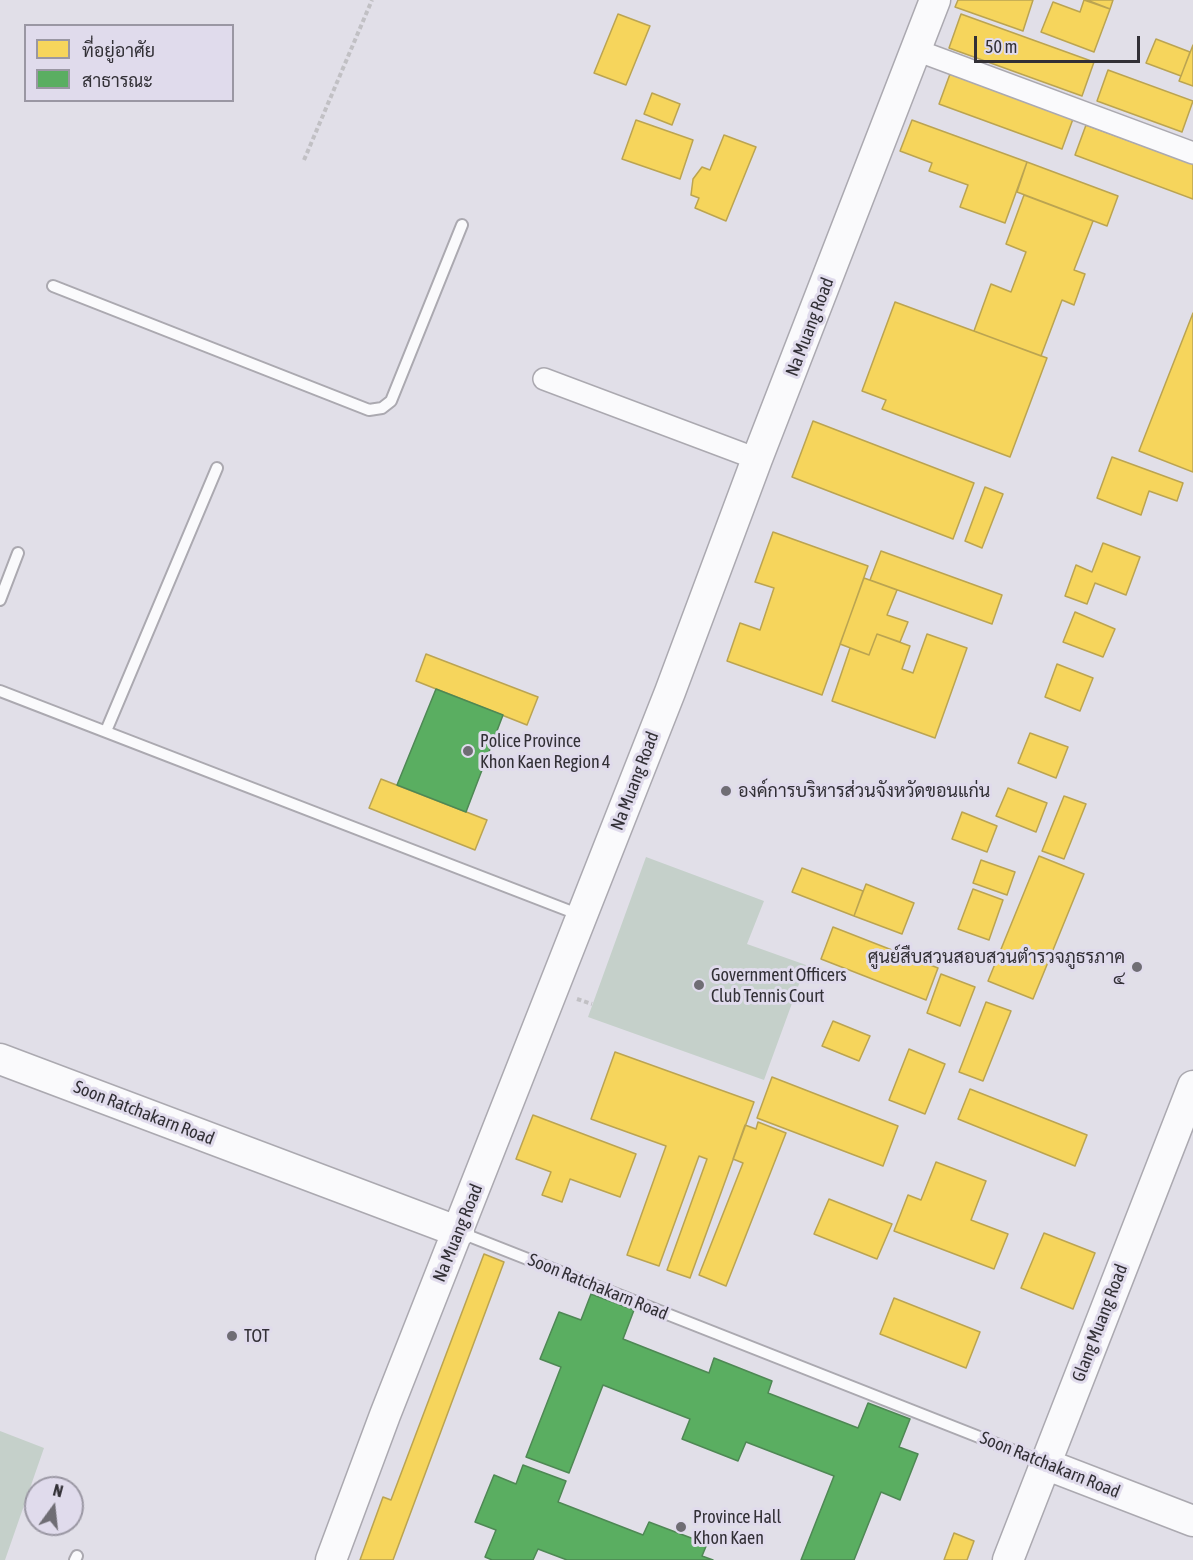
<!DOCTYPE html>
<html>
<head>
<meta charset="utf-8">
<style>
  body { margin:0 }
  #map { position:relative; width:1193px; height:1560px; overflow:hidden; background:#e1dfe8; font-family:"Asap Condensed",Sarabun,sans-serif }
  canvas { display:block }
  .legend { position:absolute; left:24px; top:24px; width:210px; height:78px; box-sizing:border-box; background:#e0dbec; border:2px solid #9a97a3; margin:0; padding:8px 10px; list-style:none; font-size:18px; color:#323036 }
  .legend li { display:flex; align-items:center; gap:12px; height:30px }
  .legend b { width:30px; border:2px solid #9a97a3 }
  .north { position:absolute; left:24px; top:1476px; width:60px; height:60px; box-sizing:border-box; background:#e0dbec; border:2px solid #9a97a3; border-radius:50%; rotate:15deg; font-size:16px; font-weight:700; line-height:24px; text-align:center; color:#323036 }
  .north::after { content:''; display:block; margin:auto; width:21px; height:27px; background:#6f6d74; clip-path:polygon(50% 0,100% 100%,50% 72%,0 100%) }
  .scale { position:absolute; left:974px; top:36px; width:166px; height:27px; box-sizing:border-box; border:3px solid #323036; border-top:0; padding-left:8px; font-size:18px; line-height:21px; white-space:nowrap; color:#323036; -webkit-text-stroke:4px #e0dbec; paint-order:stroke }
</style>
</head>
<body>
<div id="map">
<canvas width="1193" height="1560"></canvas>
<ul class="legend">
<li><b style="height:16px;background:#f6d55c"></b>ที่อยู่อาศัย</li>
<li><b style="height:16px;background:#5aae61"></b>สาธารณะ</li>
</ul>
<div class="north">N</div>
<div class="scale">50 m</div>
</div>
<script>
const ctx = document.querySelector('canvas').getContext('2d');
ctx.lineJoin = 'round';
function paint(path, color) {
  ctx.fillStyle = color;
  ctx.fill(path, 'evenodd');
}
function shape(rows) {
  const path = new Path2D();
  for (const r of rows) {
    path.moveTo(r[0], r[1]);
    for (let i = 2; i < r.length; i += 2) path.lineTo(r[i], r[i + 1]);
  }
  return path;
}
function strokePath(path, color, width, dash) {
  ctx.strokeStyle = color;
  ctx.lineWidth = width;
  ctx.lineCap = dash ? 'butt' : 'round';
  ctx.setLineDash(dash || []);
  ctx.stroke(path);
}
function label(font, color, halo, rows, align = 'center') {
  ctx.font = font + ' "Asap Condensed",Sarabun,sans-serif';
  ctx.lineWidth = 6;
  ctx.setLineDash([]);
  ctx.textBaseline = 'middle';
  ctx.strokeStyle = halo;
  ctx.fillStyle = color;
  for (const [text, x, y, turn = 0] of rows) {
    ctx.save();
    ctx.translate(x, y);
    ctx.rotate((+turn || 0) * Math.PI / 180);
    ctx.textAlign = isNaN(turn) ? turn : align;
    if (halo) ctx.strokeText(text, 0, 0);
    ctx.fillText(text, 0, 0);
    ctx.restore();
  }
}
paint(shape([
  [646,857,764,901,747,944,806,965,764,1080,588,1017],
  [0,1431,44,1448,5,1560,0,1560]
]), '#c5d0ca');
const homes = shape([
  [958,0,1033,0,1023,31,955,7,958,0],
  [1084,0,1110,9,1094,52,1041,32,1053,2,1080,12,1084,0],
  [1087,0,1113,0,1110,9,1087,0],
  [618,14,650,26,626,85,594,73,618,14],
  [961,14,1094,62,1082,96,949,48,961,14],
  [1156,39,1190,52,1181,76,1146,63,1156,39],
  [1193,45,1193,86,1179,81,1193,45],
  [1108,70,1193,101,1182,132,1097,101,1108,70],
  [950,74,1073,119,1062,149,939,104,950,74],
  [652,93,680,104,672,125,644,114,652,93],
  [636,120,693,140,680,179,622,159,636,120],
  [912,120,1027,162,1005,223,960,207,968,185,929,171,932,163,900,151,912,120],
  [1086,125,1193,164,1193,199,1075,155,1086,125],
  [724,135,756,147,726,221,695,208,699,198,691,195,693,179,702,167,710,170,724,135],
  [1027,162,1118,196,1107,226,1017,192,1027,162],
  [1024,195,1093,221,1074,270,1085,274,1074,305,1062,300,1041,356,974,331,991,284,1011,292,1026,252,1006,244,1024,195],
  [895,302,1047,358,1010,457,882,409,886,400,862,391,895,302],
  [1193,313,1193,472,1139,451,1193,313],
  [813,421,974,483,953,539,792,477,813,421],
  [1112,457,1183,483,1177,501,1149,491,1141,515,1097,498,1112,457],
  [985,487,1003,494,982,548,965,541,985,487],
  [773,532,868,566,822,695,727,661,740,623,760,630,774,588,755,582,773,532],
  [1103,543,1140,557,1126,595,1095,583,1087,604,1065,596,1076,565,1092,572,1103,543],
  [881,551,1002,595,992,624,870,580,881,551],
  [864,578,897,590,887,615,908,622,900,642,877,634,869,655,840,644,864,578],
  [1075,612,1115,629,1103,657,1063,642,1075,612],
  [877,634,910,646,902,669,913,673,927,634,967,648,935,738,832,701,850,648,869,655,877,634],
  [426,654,538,697,527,725,416,681,426,654],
  [1057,664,1093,678,1080,711,1045,697,1057,664],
  [1030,733,1068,747,1056,778,1018,763,1030,733],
  [381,779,487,820,475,850,369,808,381,779],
  [1008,788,1047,803,1036,832,996,816,1008,788],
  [1064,796,1086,804,1064,859,1042,851,1064,796],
  [962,812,997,826,987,852,952,839,962,812],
  [1039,856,1084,874,1033,999,988,981,1039,856],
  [981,860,1015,872,1007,895,973,883,981,860],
  [802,868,863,891,854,916,792,892,802,868],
  [866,884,914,903,902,934,854,916,866,884],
  [973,889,1003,900,989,940,958,929,973,889],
  [833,927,938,968,926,1000,821,959,833,927],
  [941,974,975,987,960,1026,927,1013,941,974],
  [986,1002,1011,1011,983,1081,959,1072,986,1002],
  [833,1021,870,1036,859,1061,822,1046,833,1021],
  [909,1049,945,1064,925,1114,889,1100,909,1049],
  [615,1052,754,1102,690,1278,667,1270,707,1159,699,1156,659,1266,627,1255,666,1146,591,1119,615,1052],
  [772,1077,898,1126,883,1166,757,1118,772,1077],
  [970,1089,1087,1135,1075,1166,958,1119,970,1089],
  [533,1115,636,1154,620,1197,570,1179,562,1202,542,1195,551,1172,516,1159,533,1115],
  [758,1122,786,1133,726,1286,699,1275,743,1163,733,1159,745,1125,756,1129,758,1122],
  [936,1162,986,1181,971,1220,1008,1234,994,1269,894,1231,908,1195,921,1200,936,1162],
  [829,1199,892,1224,877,1259,814,1234,829,1199],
  [1044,1233,1095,1253,1073,1309,1021,1288,1044,1233],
  [484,1254,504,1262,393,1560,360,1560,383,1497,391,1500,484,1254],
  [894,1298,980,1332,966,1368,880,1334,894,1298],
  [954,1533,974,1541,967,1560,944,1560,954,1533]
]);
paint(homes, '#f6d55c');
strokePath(homes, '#bba451', 1.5);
const public = shape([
  [436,689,503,715,466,812,397,785,436,689],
  [591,1294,634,1310,623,1339,709,1373,714,1358,772,1381,768,1393,858,1428,868,1403,910,1419,899,1447,918,1454,900,1500,881,1492,854,1560,801,1560,834,1476,746,1442,738,1461,682,1439,690,1419,603,1385,569,1473,526,1457,561,1367,540,1359,559,1312,581,1320,591,1294],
  [523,1465,566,1481,558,1502,643,1535,649,1522,707,1544,702,1556,713,1560,567,1560,538,1549,533,1560,492,1560,485,1557,496,1530,475,1522,494,1475,516,1484,523,1465]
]);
paint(public, '#5aae61');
strokePath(public, '#4e8854', 1.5);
const lane = shape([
  [53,286,369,410,382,408,391,401,462,225],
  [0,600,18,553],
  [0,691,580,915],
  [106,731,217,468],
  [459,1232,1045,1463],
  [75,1560,77,1556]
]);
const street = shape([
  [916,50,1193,153],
  [544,379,757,459]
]);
const secondary = shape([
  [0,1059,459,1232],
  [1045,1464,1193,1521],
  [331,1560,385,1415,670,692,757,459,935,0],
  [1008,1560,1193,1086]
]);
strokePath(lane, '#aba9b0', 14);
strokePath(street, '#aba9b0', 24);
strokePath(secondary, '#aba9b0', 33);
strokePath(shape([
  [304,160,372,0],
  [577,999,592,1004]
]), '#c1c0c4', 4, [4.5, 3]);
strokePath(lane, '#fafafc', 10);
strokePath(street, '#fafafc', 21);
strokePath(secondary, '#fafafc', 30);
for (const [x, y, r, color] of [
  [468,751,6,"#6f6d74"],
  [726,791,6,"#6f6d74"],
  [1137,967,6,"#6f6d74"],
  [699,985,6,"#6f6d74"],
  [232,1336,6,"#6f6d74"],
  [681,1527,6,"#6f6d74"]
]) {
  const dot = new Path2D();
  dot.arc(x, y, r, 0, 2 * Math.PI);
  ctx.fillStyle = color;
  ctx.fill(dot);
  strokePath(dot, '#e0dbec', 2);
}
label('18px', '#323036', '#e0dbec', [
  ["Na Muang Road",810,327,-69],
  ["Na Muang Road",635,781,-69],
  ["Soon Ratchakarn Road",144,1113,21],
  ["Na Muang Road",458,1233,-68],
  ["Soon Ratchakarn Road",598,1287,22],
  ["Glang Muang Road",1100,1323,-69],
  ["Soon Ratchakarn Road",1050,1465,22]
]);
label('18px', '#323036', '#e0dbec', [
  ["Police Province",480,741],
  ["Khon Kaen Region 4",480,762],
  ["องค์การบริหารส่วนจังหวัดขอนแก่น",738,791],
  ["ศูนย์สืบสวนสอบสวนตำรวจภูธรภาค",1125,957,"right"],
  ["๔",1125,978,"right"],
  ["Government Officers",711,975],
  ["Club Tennis Court",711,996],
  ["TOT",244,1336],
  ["Province Hall",693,1517],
  ["Khon Kaen",693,1538]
], 'left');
</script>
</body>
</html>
